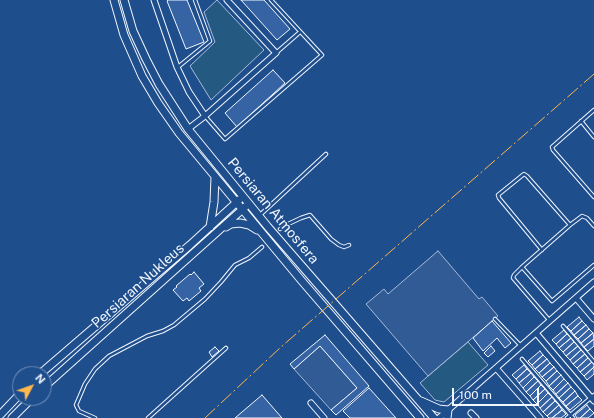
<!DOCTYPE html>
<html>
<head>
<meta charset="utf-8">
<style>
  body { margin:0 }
  #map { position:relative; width:594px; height:418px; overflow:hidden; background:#1f4e8c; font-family:"Public Sans",sans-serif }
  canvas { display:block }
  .north { position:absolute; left:12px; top:366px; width:40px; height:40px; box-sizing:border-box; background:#1f4e8c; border:1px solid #7391ba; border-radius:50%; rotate:49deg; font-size:11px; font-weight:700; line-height:16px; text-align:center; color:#f2f6ff }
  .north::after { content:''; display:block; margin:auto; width:14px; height:18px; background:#ffb74d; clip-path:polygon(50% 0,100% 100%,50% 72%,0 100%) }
  .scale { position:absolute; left:452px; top:388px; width:87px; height:18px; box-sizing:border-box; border:2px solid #f2f6ff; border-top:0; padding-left:5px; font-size:12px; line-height:14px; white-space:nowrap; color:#f2f6ff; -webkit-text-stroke:3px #1f4e8c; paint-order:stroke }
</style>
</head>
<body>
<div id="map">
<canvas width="594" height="418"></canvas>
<div class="north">N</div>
<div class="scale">100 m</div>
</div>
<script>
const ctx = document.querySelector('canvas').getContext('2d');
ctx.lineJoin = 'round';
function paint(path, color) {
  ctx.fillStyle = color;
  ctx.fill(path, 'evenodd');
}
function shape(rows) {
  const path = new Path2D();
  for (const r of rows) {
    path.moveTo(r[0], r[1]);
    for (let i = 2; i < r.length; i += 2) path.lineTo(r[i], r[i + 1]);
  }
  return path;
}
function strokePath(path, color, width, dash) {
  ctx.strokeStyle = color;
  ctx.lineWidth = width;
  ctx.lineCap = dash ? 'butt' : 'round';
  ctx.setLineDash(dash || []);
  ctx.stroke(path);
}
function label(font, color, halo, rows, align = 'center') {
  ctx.font = font + ' "Public Sans",sans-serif';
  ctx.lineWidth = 3;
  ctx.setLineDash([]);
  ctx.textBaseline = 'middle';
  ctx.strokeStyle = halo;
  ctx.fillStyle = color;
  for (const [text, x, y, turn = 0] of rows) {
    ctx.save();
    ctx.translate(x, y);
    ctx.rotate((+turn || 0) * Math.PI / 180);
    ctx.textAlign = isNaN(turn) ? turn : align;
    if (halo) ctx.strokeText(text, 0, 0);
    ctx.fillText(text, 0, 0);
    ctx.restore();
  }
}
const green = shape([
  [217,0,264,50,211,100,190,66,215,42,204,12,217,0],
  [468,342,488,365,444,402,435,400,420,383,468,342]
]);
paint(green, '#245a82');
strokePath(green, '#a8bbd7', 1);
const parking = shape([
  [438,251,479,299,482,297,498,316,428,376,366,304,384,289,388,294,438,251],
  [320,346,357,388,331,410,294,369,320,346]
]);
paint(parking, '#305b95');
strokePath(parking, '#a8bbd7', 1);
const building = shape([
  [168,0,187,0,204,42,186,49,167,1,168,0],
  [241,0,264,0,290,29,277,40,241,0],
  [273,70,285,83,237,127,225,113,273,70],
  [194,272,204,284,199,288,201,291,189,301,187,298,183,301,173,290,177,287,176,286,190,274,191,275,194,272],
  [579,317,582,321,571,331,567,327,579,317],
  [492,321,511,343,505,348,497,338,483,351,473,338,492,321],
  [582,321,586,325,574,335,571,331,582,321],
  [586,325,589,329,578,339,574,335,586,325],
  [589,329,593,333,581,343,578,339,589,329],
  [564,330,567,334,556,344,552,340,564,330],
  [593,333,594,339,584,347,581,343,593,333],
  [567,334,571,338,559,348,556,344,567,334],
  [325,335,369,386,336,415,331,410,357,388,320,346,294,369,290,364,325,335],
  [571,338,574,342,563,352,559,348,571,338],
  [594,339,594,346,588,351,584,347,594,339],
  [574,342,578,346,566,356,563,352,574,342],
  [491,346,495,351,488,357,484,353,491,346],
  [578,346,581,350,570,360,566,356,578,346],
  [215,347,219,351,212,357,209,352,215,347],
  [581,350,585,354,573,364,570,360,581,350],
  [540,351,543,355,532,365,528,361,540,351],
  [585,354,588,358,577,368,573,364,585,354],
  [543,355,547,359,535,369,532,365,543,355],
  [588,358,592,362,580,372,577,368,588,358],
  [547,359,550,363,539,373,535,369,547,359],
  [592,362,594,364,594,367,584,376,580,372,592,362],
  [550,363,554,367,542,377,539,373,550,363],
  [524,365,527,369,516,379,512,375,524,365],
  [554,367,557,371,546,381,542,377,554,367],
  [594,367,594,374,587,380,584,376,594,367],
  [527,369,531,373,519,383,516,379,527,369],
  [557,371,561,375,549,386,546,381,557,371],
  [531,373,534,377,523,388,519,383,531,373],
  [561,375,564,379,553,390,549,386,561,375],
  [534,377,538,381,526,392,523,388,534,377],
  [564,379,568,383,556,394,553,390,564,379],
  [538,381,541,385,530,396,526,392,538,381],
  [568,383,571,387,559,398,556,394,568,383],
  [541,385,545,389,533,400,530,396,541,385],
  [571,387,575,391,563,402,559,398,571,387],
  [369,388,396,418,350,418,343,411,369,388],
  [545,389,548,393,537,404,533,400,545,389],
  [575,391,578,396,566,406,563,402,575,391],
  [548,393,552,397,540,408,537,404,548,393],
  [262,395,282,418,235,418,262,395],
  [578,396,582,400,570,410,566,406,578,396],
  [552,397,555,401,543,412,540,408,552,397],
  [555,401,559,405,547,416,543,412,555,401],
  [559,405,562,410,552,418,549,418,547,416,559,405],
  [587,405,590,409,580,418,577,418,575,415,587,405],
  [590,409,594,413,588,418,580,418,590,409],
  [562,410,566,414,561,418,552,418,562,410]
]);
paint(building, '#3563a3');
strokePath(building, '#f2f6ff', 1);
const lane = shape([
  [276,53,300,32],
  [178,67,210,41,195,0],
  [594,110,552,147,553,150,594,197],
  [205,116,225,139,322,55,271,0],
  [581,121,594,137],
  [260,215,326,154],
  [594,226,587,218,582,216,570,225,522,267,552,301,594,265],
  [280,229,286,225,301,218,310,215,331,239,339,245,344,247,349,245],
  [542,250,499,198,498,195,524,174,527,176,570,225],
  [522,267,514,275,513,278,550,321],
  [495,319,521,346],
  [563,326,594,362],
  [522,359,573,418],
  [95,418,79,411,76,405,85,384,95,369,109,356,147,336,163,331,174,325,205,299,221,282,235,265,249,258,262,247],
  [148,418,226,348],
  [567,418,594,395]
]);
const street = shape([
  [154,0,177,67,189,92,205,116],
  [188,129,205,116,276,53,227,0],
  [576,298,594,319],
  [536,333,594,401],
  [496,368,540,418],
  [311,403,324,418],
  [471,413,476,418],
  [439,418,594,282]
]);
const secondary = shape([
  [114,0,124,35,142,76,158,103,179,133,301,280,420,418],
  [124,0,133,31,146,59,159,84,188,129,268,227,434,418],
  [210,227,214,202,215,177],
  [226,227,231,224,240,223,249,225,257,230],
  [40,374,190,245,239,200],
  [44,387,245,207],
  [421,401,439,409,448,410,447,418],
  [0,415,20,394],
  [12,418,32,398]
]);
strokePath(lane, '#f2f6ff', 4.5);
strokePath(street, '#f2f6ff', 7);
strokePath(secondary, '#f2f6ff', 9);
strokePath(lane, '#1f4e8c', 2.5);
strokePath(street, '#1f4e8c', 5);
strokePath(secondary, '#1f4e8c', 7);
strokePath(shape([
  [205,418,281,347,594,74]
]), '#ffb74d', 1, [14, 3, 2, 3]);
label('14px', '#f2f6ff', '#1f4e8c', [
  ["Persiaran Atmosfera",273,211,50],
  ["Persiaran Nukleus",138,286,-42]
]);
</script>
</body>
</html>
